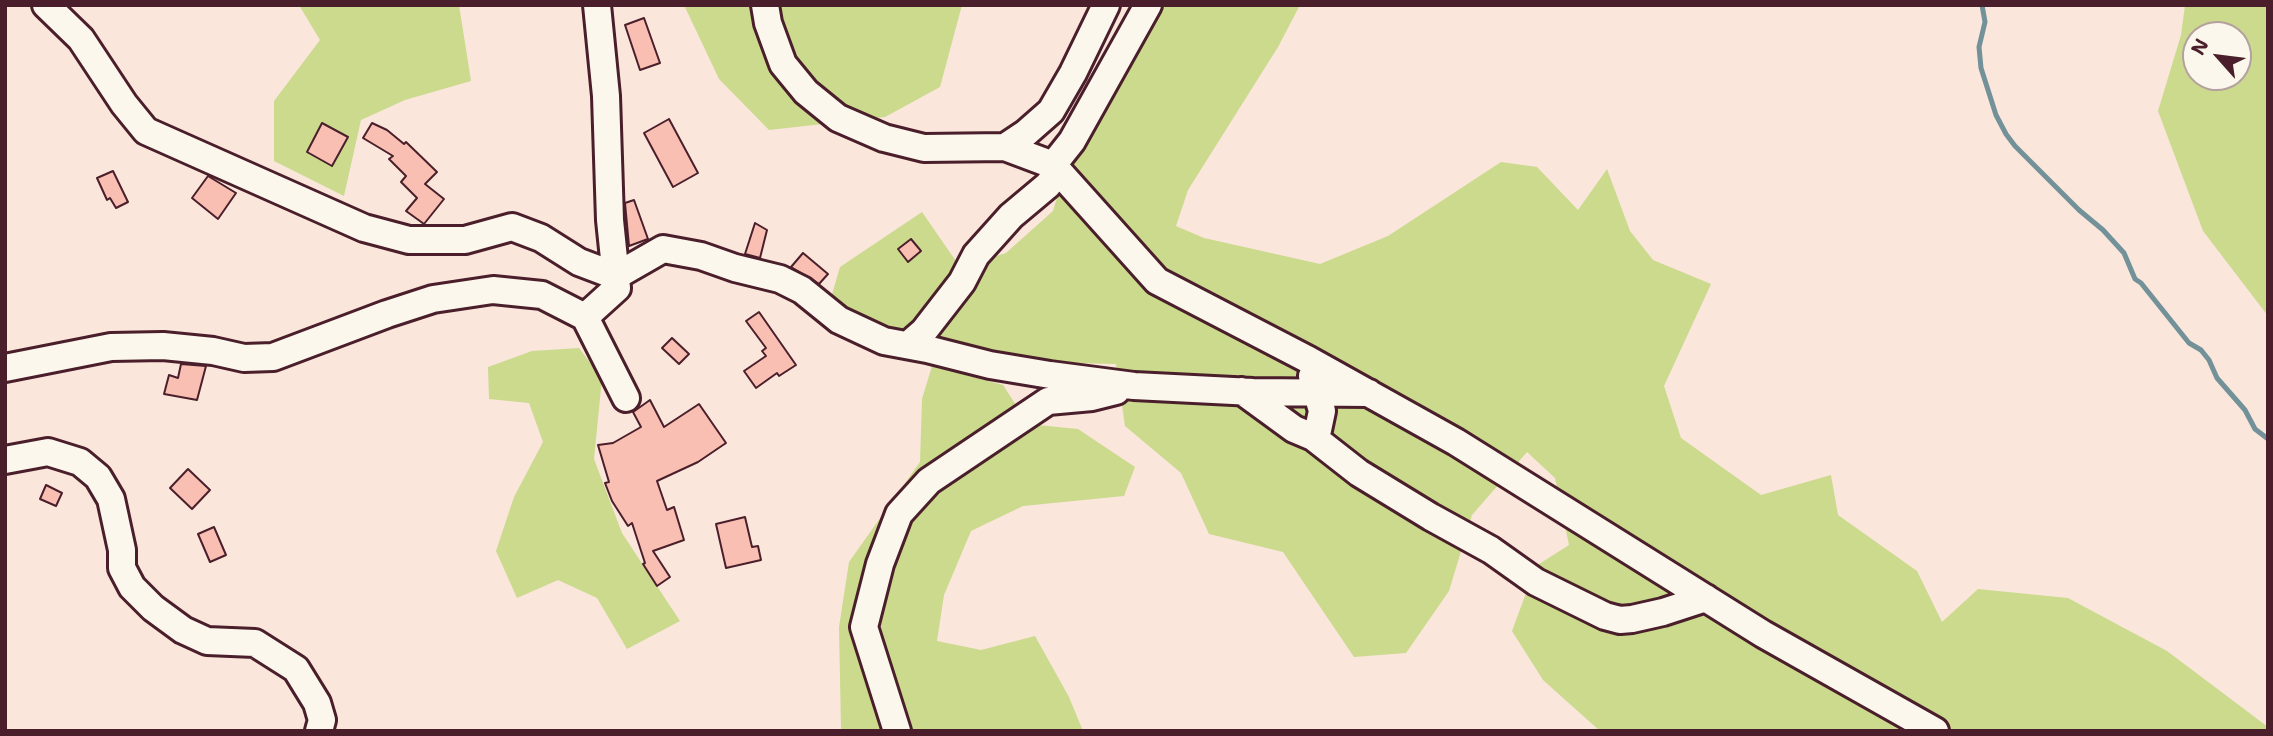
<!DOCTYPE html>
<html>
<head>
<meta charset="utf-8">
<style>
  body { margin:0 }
  #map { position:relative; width:2273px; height:736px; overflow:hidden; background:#fae6db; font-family:"Shantell Sans",sans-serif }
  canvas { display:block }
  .frame { position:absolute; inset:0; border:7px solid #4a1f2b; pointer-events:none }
  .north { position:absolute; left:2182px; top:21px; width:70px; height:70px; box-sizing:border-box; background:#fbf7ec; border:2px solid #b4a19f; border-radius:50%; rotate:298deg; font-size:19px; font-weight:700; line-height:28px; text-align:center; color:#4a1f2b }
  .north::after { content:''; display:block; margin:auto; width:24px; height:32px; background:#4a1f2b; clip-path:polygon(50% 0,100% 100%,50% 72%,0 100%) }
</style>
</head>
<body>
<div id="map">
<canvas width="2273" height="736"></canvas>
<div class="frame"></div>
<div class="north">N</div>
</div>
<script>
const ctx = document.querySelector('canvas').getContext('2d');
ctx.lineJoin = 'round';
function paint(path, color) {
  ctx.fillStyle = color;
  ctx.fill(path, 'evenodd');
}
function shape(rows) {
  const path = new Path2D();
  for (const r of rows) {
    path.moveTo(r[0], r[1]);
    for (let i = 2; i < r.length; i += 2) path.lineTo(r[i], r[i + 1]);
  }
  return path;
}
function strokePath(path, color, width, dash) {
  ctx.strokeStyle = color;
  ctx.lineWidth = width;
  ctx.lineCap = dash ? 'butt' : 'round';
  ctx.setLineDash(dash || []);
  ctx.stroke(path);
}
paint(shape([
  [299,5,459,5,471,81,405,100,361,120,344,196,274,161,274,101,320,40],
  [684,5,962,5,940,87,885,117,769,130,719,79],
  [1145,5,1300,5,1278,47,1188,190,1176,226,1204,238,1320,264,1388,236,1501,162,1537,167,1578,210,1607,169,1630,231,1653,260,1711,284,1664,386,1681,438,1761,495,1831,475,1838,515,1917,571,1942,622,1978,589,2068,598,2167,651,2268,727,2268,731,1600,731,1543,680,1512,631,1536,566,1569,545,1555,478,1527,452,1472,515,1449,591,1406,653,1354,657,1283,552,1209,534,1181,473,1125,426,1116,364,1033,362,889,353,858,347,823,325,840,267,922,212,960,267,1006,253,1053,211,1084,106],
  [2185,5,2268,5,2268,316,2203,231,2158,111,2181,35],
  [2238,35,2238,77,2196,77,2196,35],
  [579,348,602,378,594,459,622,533,680,621,627,649,597,598,558,580,517,598,496,551,514,497,543,442,529,403,489,399,488,367,532,351],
  [932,366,1003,385,1028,424,1078,429,1135,467,1124,496,1023,506,971,531,944,595,937,641,981,650,1035,636,1069,697,1083,731,843,731,841,728,839,627,849,562,920,462,922,399]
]), '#cbda8d');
strokePath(shape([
  [1982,5,1985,22,1979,47,1981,68,1996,115,2006,134,2015,146,2079,210,2103,230,2124,253,2135,279,2141,283,2189,343,2201,350,2209,360,2217,378,2245,410,2255,429,2268,439]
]), '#729199', 5);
const building = shape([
  [644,18,660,63,640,70,625,25,644,18],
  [669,119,698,173,673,187,644,133,669,119],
  [322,123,348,137,332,166,307,152,322,123],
  [372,123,387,130,404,144,406,142,437,172,425,184,444,199,424,224,406,211,417,198,401,182,406,176,389,159,393,156,363,138,372,123],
  [113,171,128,202,116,208,110,198,107,200,97,178,113,171],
  [208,176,236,193,218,219,192,198,208,176],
  [634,200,648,239,629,246,625,203,634,200],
  [755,223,767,230,760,258,745,254,755,223],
  [911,239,921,251,908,262,898,249,911,239],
  [803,253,828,274,819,284,791,267,803,253],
  [759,312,796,365,779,376,777,373,756,388,744,371,766,356,762,351,766,348,746,321,759,312],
  [672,338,689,354,679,364,662,348,672,338],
  [181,364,206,366,197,400,164,394,169,375,178,378,181,364],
  [650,400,664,427,699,404,726,443,698,462,657,481,667,510,674,507,684,540,653,551,670,577,657,586,643,564,645,563,632,523,628,526,612,501,605,483,609,482,598,445,613,443,641,427,633,412,650,400],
  [188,469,210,490,192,509,170,488,188,469],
  [46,485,62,493,56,506,40,499,46,485],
  [745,517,752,547,758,546,761,560,726,568,716,524,745,517],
  [214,527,226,555,210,562,198,534,214,527]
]);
paint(building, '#f9bfb2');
strokePath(building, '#4a1f2b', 2);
const minor = shape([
  [46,5,81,39,124,104,146,131,364,228,409,240,465,240,512,227,541,238,579,262,616,276,663,249,701,256,735,268,780,279,802,290,839,320,884,341,927,349,990,365,1050,375,1134,386,1253,392,1369,393],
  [597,5,606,96,610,220,617,288,585,317,626,398],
  [765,5,768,23,783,64,806,92,838,118,884,138,924,148,1005,147,1053,165,1053,178,1048,185,1011,216,994,235,976,255,962,282,924,331,908,345],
  [1148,5,1072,141,1053,165,1157,281,1309,360,1456,442,1763,634,1935,731],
  [1005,147,1026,133,1051,111,1073,73,1106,5],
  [5,368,111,347,163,346,213,351,244,358,273,357,387,314,433,299,493,290,542,295,585,317],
  [1312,376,1322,411,1318,430,1313,437],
  [1242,391,1294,429,1313,437,1359,473,1431,517,1491,550,1536,582,1605,616,1620,620,1632,619,1663,612,1706,598],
  [5,460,48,452,80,462,98,477,111,499,122,550,122,568,132,587,153,608,183,630,207,641,255,643,296,669,317,703,322,720,319,731],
  [897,731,864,627,880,564,899,514,929,481,1048,401,1092,397,1116,391]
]);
strokePath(minor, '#4a1f2b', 32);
strokePath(minor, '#fbf7ec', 26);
</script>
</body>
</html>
